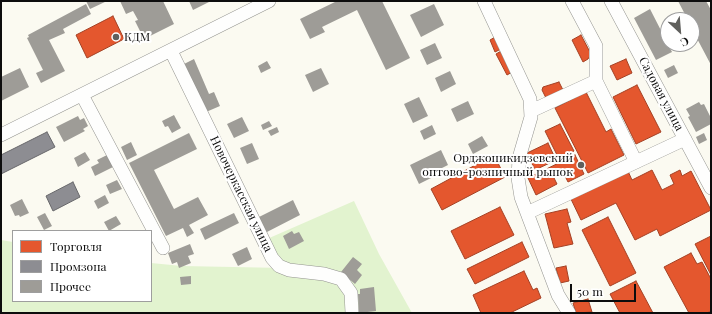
<!DOCTYPE html>
<html>
<head>
<meta charset="utf-8">
<style>
  body { margin:0 }
  #map { position:relative; width:712px; height:314px; overflow:hidden; background:#fbfaf1; font-family:"Playfair Display",serif }
  canvas { display:block }
  .frame { position:absolute; inset:0; border:2px solid #0d0d0d; pointer-events:none }
  .legend { position:absolute; left:12px; top:230px; width:140px; height:72px; box-sizing:border-box; background:#fff; border:1px solid #9e9e9e; margin:0; padding:5px 7px; list-style:none; font-size:12px; color:#0d0d0d }
  .legend li { display:flex; align-items:center; gap:8px; height:20px }
  .legend b { width:20px; border:1px solid #9e9e9e }
  .north { position:absolute; left:660px; top:12px; width:40px; height:40px; box-sizing:border-box; background:#fff; border:1px solid #9e9e9e; border-radius:50%; rotate:154deg; font-size:11px; font-weight:700; line-height:16px; text-align:center; color:#0d0d0d }
  .north::after { content:''; display:block; margin:auto; width:14px; height:18px; background:#60605d; clip-path:polygon(50% 0,100% 100%,50% 72%,0 100%) }
  .scale { position:absolute; left:570px; top:284px; width:66px; height:18px; box-sizing:border-box; border:2px solid #0d0d0d; border-top:0; padding-left:5px; font-size:12px; line-height:14px; white-space:nowrap; color:#0d0d0d; -webkit-text-stroke:3px #fff; paint-order:stroke }
</style>
</head>
<body>
<div id="map">
<canvas width="712" height="314"></canvas>
<div class="frame"></div>
<ul class="legend">
<li><b style="height:11px;background:#e4572e"></b>Торговля</li>
<li><b style="height:11px;background:#8d8d92"></b>Промзона</li>
<li><b style="height:11px;background:#9e9c97"></b>Прочее</li>
</ul>
<div class="north">С</div>
<div class="scale">50 m</div>
</div>
<script>
const ctx = document.querySelector('canvas').getContext('2d');
ctx.lineJoin = 'round';
function paint(path, color) {
  ctx.fillStyle = color;
  ctx.fill(path, 'evenodd');
}
function shape(rows) {
  const path = new Path2D();
  for (const r of rows) {
    path.moveTo(r[0], r[1]);
    for (let i = 2; i < r.length; i += 2) path.lineTo(r[i], r[i + 1]);
  }
  return path;
}
function strokePath(path, color, width, dash) {
  ctx.strokeStyle = color;
  ctx.lineWidth = width;
  ctx.lineCap = dash ? 'butt' : 'round';
  ctx.setLineDash(dash || []);
  ctx.stroke(path);
}
function label(font, color, halo, rows, align = 'center') {
  ctx.font = font + ' "Playfair Display",serif';
  ctx.lineWidth = 4;
  ctx.setLineDash([]);
  ctx.textBaseline = 'middle';
  ctx.strokeStyle = halo;
  ctx.fillStyle = color;
  for (const [text, x, y, turn = 0] of rows) {
    ctx.save();
    ctx.translate(x, y);
    ctx.rotate((+turn || 0) * Math.PI / 180);
    ctx.textAlign = isNaN(turn) ? turn : align;
    if (halo) ctx.strokeText(text, 0, 0);
    ctx.fillText(text, 0, 0);
    ctx.restore();
  }
}
paint(shape([
  [354,201,379,254,412,313,1,313,1,240,13,242,13,301,151,301,151,263,182,266,284,268,267,239]
]), '#e2f3cf');
const shops = shape([
  [113,16,124,39,87,58,76,35,113,16],
  [581,35,591,54,588,59,583,62,572,40,581,35],
  [497,36,503,48,495,52,490,40,497,36],
  [503,50,514,71,507,75,496,54,503,50],
  [626,59,632,73,617,80,610,66,626,59],
  [559,82,563,90,546,98,542,90,543,87,559,82],
  [637,85,661,132,636,144,613,97,637,85],
  [586,92,606,132,611,129,624,155,588,173,555,108,586,92],
  [560,124,574,151,559,159,545,131,560,124],
  [548,143,556,160,535,170,527,153,548,143],
  [494,155,505,177,442,210,431,189,494,155],
  [575,155,584,174,568,182,564,174,554,178,557,184,536,195,528,178,575,155],
  [627,169,632,180,652,170,662,190,674,184,670,175,680,170,682,176,691,171,711,210,660,236,657,229,635,240,616,203,581,220,570,197,627,169],
  [500,207,514,235,465,259,451,231,500,207],
  [567,209,571,222,567,223,573,244,554,248,545,214,567,209],
  [608,217,636,273,610,286,582,230,608,217],
  [711,236,711,275,695,244,711,236],
  [522,242,529,257,475,284,467,269,522,242],
  [691,253,697,264,702,262,711,279,711,311,707,313,689,313,664,267,691,253],
  [566,266,569,281,560,283,556,268,566,266],
  [524,271,533,290,537,288,541,298,510,313,481,313,473,295,524,271],
  [636,281,653,313,620,313,610,294,636,281],
  [588,299,592,312,576,313,573,303,588,299]
]);
paint(shops, '#e4572e');
strokePath(shops, '#a44124', 1);
const industry = shape([
  [47,132,55,147,1,174,1,155,47,132],
  [73,182,80,197,53,211,46,196,73,182]
]);
paint(industry, '#8d8d92');
strokePath(industry, '#67676a', 1);
paint(shape([
  [86,1,107,1,90,9],
  [120,1,163,1,174,24,144,39,135,21,138,20,133,11,126,14],
  [189,1,211,1,193,10],
  [337,1,382,1,410,58,386,70,357,10,322,27,325,32,310,39,300,19],
  [678,1,706,1,711,10,711,65,692,29,692,20,688,20],
  [86,4,91,14,63,29,65,33,49,40,65,71,41,83,36,73,43,70,27,38,29,37,28,35],
  [434,4,444,25,421,37,410,15],
  [650,9,672,52,656,60,634,18],
  [435,43,442,58,427,65,420,50],
  [194,59,209,94,214,92,220,106,206,112,184,64],
  [267,61,271,68,261,73,258,66],
  [674,65,678,73,668,78,664,70],
  [20,68,29,87,1,101,1,77],
  [321,68,329,84,313,92,305,75],
  [450,71,456,84,441,92,435,78],
  [419,97,428,116,413,123,404,104],
  [468,101,474,114,457,122,451,109],
  [699,102,701,105,704,104,711,118,711,124,696,132,688,117,690,116,686,109],
  [174,115,181,128,172,133,168,126,165,127,162,121],
  [78,116,80,120,84,118,88,126,83,129,85,131,64,142,56,127],
  [242,117,249,131,234,138,227,124],
  [269,121,272,126,263,130,261,125],
  [432,125,436,134,424,140,420,131],
  [277,127,279,132,271,136,268,131],
  [189,133,197,149,154,170,174,209,198,197,208,215,189,225,194,233,187,237,183,228,166,236,129,163],
  [704,133,707,140,699,144,696,137],
  [482,136,488,146,473,154,468,144],
  [131,142,137,155,127,160,121,147],
  [252,143,259,159,247,164,240,148],
  [441,150,448,165,432,173,433,177,419,184,410,165],
  [85,152,90,160,78,167,74,158],
  [107,155,113,167,95,176,91,167,99,163,97,160],
  [117,180,122,189,110,194,106,185],
  [105,195,109,203,98,209,94,201],
  [22,199,29,213,20,217,19,215,15,216,10,205],
  [293,200,300,215,265,233,257,218],
  [45,213,52,226,44,230,37,217],
  [234,213,239,223,205,240,200,229],
  [116,216,121,224,109,231,104,222],
  [292,231,294,234,299,232,304,241,289,249,283,236],
  [190,244,194,254,188,256,191,263,179,268,177,262,172,264,168,253],
  [247,247,252,259,238,266,232,254],
  [353,257,362,264,357,270,362,275,355,284,341,272],
  [191,276,191,284,181,285,180,277],
  [374,287,376,311,359,313,358,294,360,294,360,289]
]), '#9e9c97');
const minor = shape([
  [484,1,530,99,531,117,519,158,518,178,521,197,558,295,569,313],
  [572,1,596,46,596,81,636,162],
  [611,1,711,188],
  [171,51,272,258,279,266,289,270,324,274,341,279,351,293,352,313],
  [82,95,163,248],
  [531,111,596,81],
  [1,135,269,1],
  [527,213,685,139]
]);
strokePath(minor, '#949490', 14);
strokePath(minor, '#fefefd', 13);
for (const [x, y, r, color] of [
  [116,37,4,"#60605d"],
  [581,165,4,"#60605d"]
]) {
  const dot = new Path2D();
  dot.arc(x, y, r, 0, 2 * Math.PI);
  ctx.fillStyle = color;
  ctx.fill(dot);
  strokePath(dot, '#fff', 1.5);
}
label('12px', '#0d0d0d', '#fff', [
  ["КДМ",124,37],
  ["Орджоникидзевский",573,158,"right"],
  ["оптово-розничный рынок",573,172,"right"]
], 'left');
label('12px', '#0d0d0d', '#fff', [
  ["Садовая улица",661,94,62],
  ["Новочеркасская улица",241,194,64]
]);
</script>
</body>
</html>
